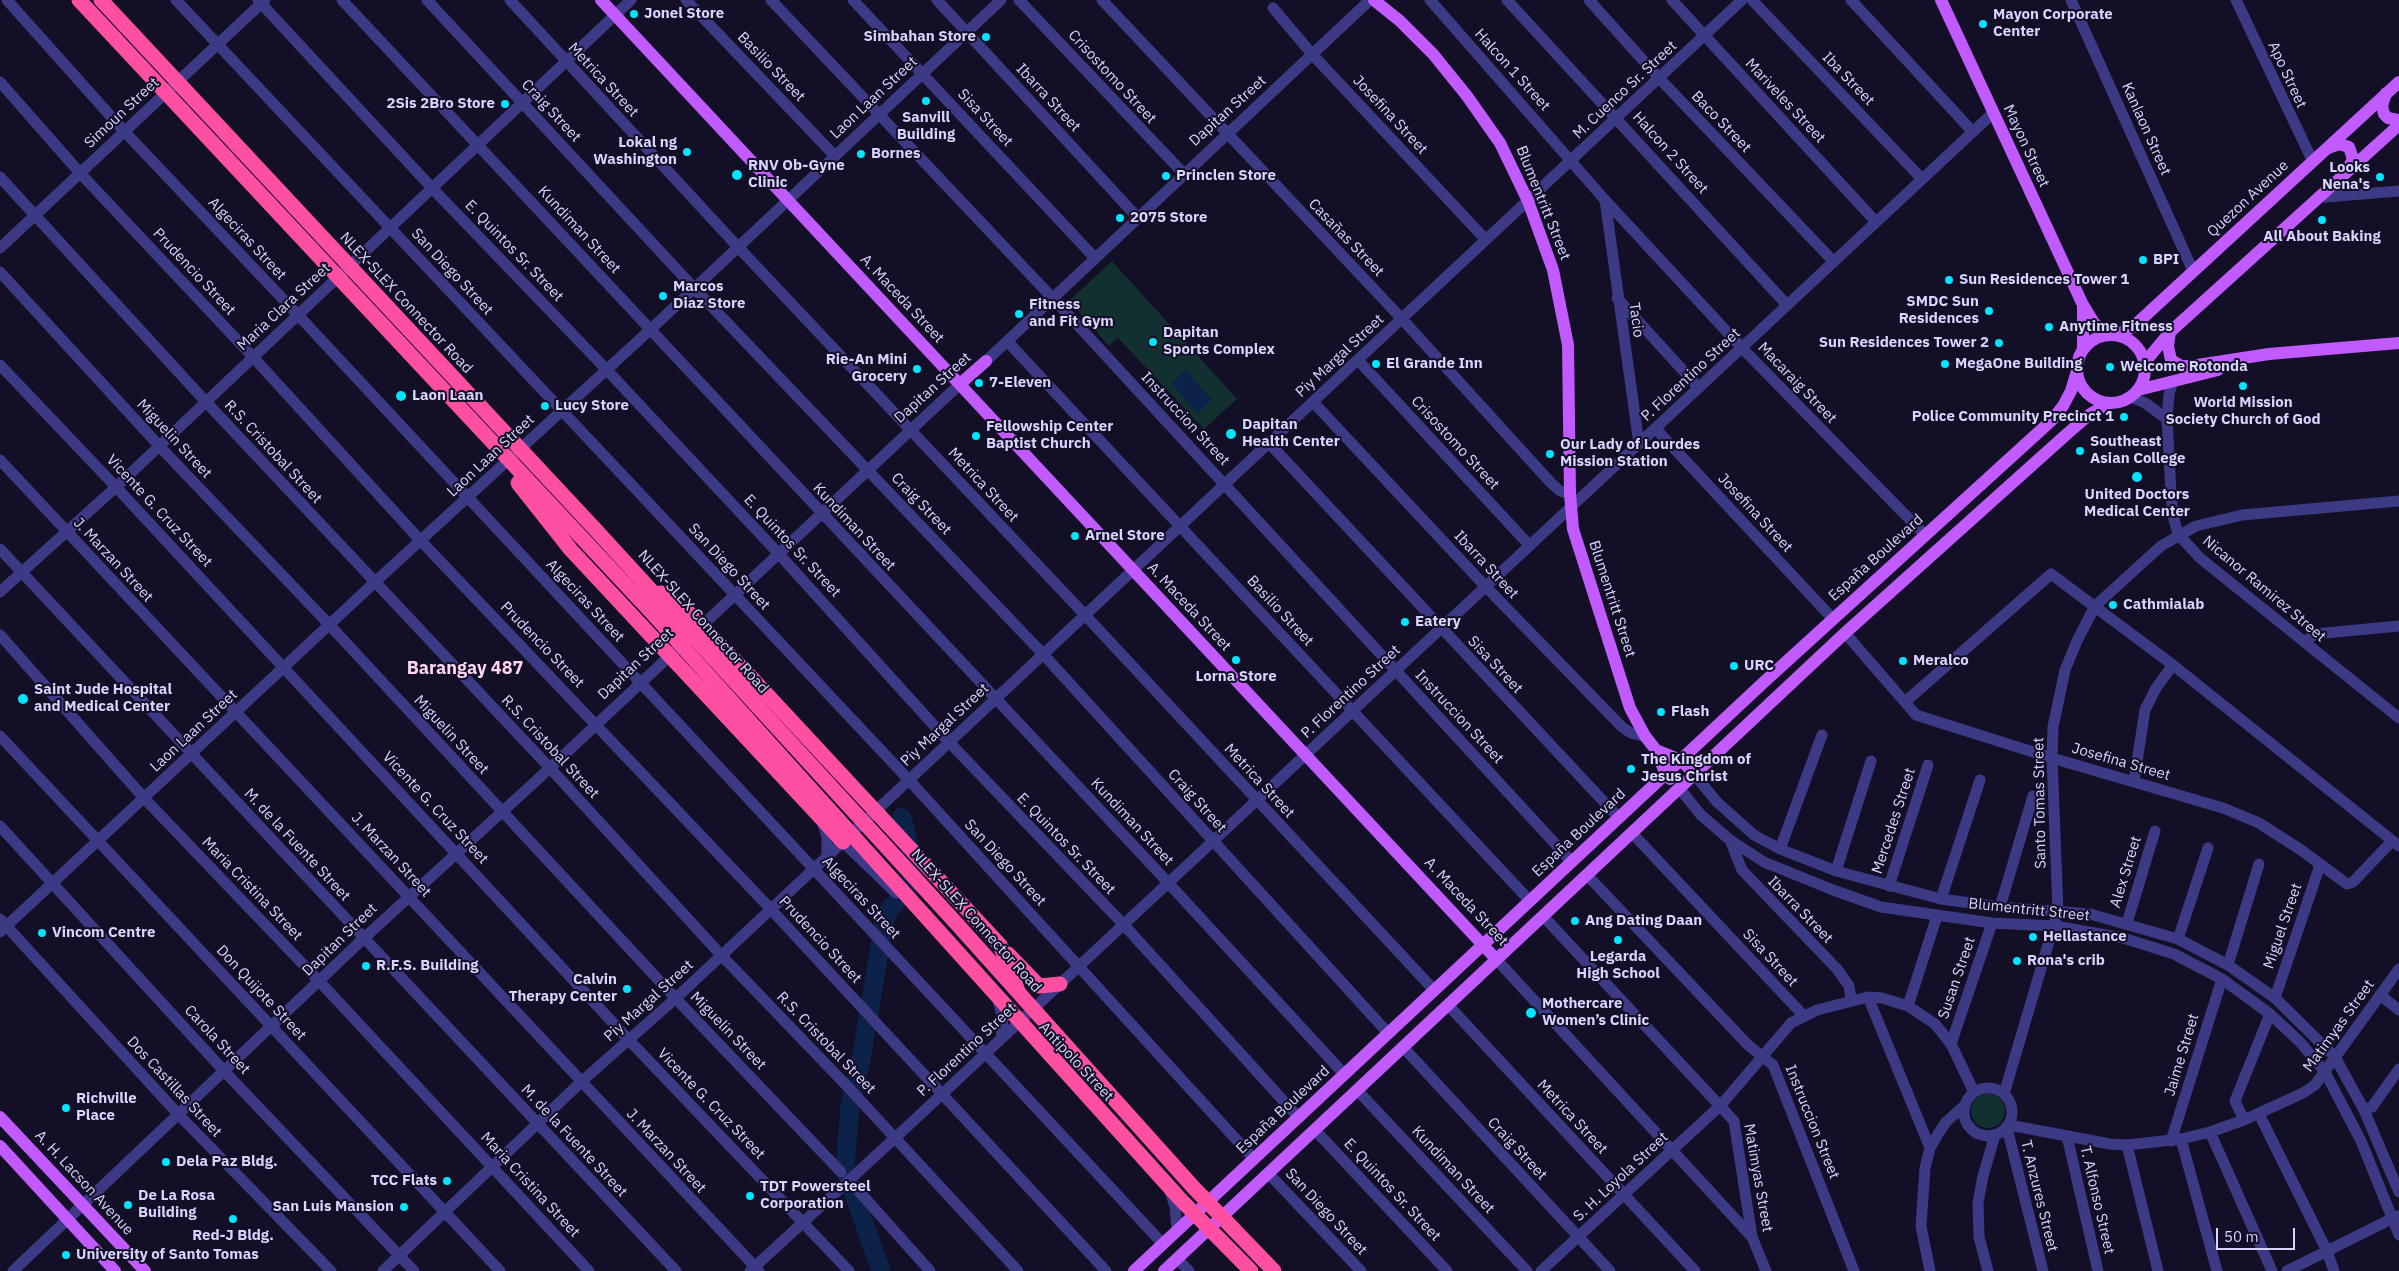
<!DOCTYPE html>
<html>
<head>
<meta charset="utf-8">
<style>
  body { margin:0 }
  #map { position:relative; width:2399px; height:1271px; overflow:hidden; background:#130f26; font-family:"IBM Plex Sans",sans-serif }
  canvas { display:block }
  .scale { position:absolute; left:2216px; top:1228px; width:79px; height:22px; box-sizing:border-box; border:2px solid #d9d4ff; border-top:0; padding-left:6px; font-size:15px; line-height:18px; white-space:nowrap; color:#d9d4ff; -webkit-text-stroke:4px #130f26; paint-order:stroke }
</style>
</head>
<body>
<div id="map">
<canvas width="2399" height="1271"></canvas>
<div class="scale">50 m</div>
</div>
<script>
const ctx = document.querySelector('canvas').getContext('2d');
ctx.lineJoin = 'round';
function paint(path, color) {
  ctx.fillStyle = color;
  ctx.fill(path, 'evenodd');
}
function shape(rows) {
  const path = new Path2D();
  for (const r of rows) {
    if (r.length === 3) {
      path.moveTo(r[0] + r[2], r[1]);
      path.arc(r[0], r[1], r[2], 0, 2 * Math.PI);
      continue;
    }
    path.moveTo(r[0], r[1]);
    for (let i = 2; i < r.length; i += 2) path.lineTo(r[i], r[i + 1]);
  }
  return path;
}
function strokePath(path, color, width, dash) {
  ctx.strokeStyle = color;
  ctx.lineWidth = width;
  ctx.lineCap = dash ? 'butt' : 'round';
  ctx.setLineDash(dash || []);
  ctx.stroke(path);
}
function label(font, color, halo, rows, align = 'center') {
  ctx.font = font + ' "IBM Plex Sans",sans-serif';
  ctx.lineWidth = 4;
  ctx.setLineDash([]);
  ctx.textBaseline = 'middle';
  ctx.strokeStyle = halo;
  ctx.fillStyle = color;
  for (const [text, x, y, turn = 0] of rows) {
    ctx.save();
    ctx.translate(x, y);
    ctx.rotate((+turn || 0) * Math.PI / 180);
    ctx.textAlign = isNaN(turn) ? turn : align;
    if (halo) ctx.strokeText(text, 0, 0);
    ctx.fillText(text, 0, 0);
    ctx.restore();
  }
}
paint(shape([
  [1112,261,1237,399,1204,429,1118,338,1109,346,1069,301],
  [1988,1111,17]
]), '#12302f');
paint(shape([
  [1186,370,1212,400,1197,413,1171,383]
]), '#0c2248');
strokePath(shape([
  [881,1271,845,1169,850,1105,861,1060,883,928,887,913,912,882,915,870,902,817]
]), '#0c2248', 19);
strokePath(shape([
  [7,0,124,131,298,315,1163,1244],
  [176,0,909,780,1254,1159],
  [258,0,432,188,606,369,778,553,949,742,1124,925,1299,1118],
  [342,0,1161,875,1344,1074],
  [427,0,694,288,1043,654,1388,1033],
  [510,0,738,247,1085,615,1434,990],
  [686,0,834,155],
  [771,0,1062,308,1572,862],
  [853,0,1094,257],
  [937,0,1137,217],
  [1019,0,1184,174],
  [1102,0,1402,319,1551,483,1560,491,1570,494],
  [1430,0,1605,200,1742,348,1925,535],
  [1507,0,1787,305],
  [1589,0,1659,78,1834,262],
  [1672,0,1876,222],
  [1752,0,1922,179],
  [1851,0,1973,132],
  [2071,0,2193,271],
  [2236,0,2313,162],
  [1273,8,1312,54,1486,240],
  [0,82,80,173,253,357,420,540,765,903,1106,1271],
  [0,177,206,402,550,768,721,955,847,1086,1018,1271],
  [2319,196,2326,197,2399,191],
  [1605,200,1639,444],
  [0,248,265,0],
  [0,272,163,450,323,618,679,1002,841,1172],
  [1617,298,1699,388],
  [1007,341,1530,901],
  [1358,360,1530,546],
  [986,361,1370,0],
  [0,365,116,487,628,1039,849,1271],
  [2173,381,2169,394,2167,419,2171,492,2173,516,2178,534,2200,558,2399,718],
  [2131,397,2145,403,2167,419],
  [1313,402,1486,587,1622,727,1631,733,1645,736],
  [1656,429,1833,619],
  [1269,443,1619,818],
  [0,460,759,1271],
  [0,549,676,1271],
  [0,592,116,487,631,0],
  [1845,633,1916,715,2052,758,2223,808,2259,823,2301,850,2347,884,2353,882,2392,841],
  [0,635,144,798,320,982,589,1271],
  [2304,642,2315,634,2399,626],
  [1905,702,2051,574,2173,665,2399,846],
  [0,736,500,1271],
  [1694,774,1717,802,1754,835,1780,849,1836,871,1941,899,2000,907,2090,914,2178,939,2228,965,2275,998,2335,1057,2364,1110,2399,1192],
  [2134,781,2145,710,2156,688,2173,665],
  [1679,788,1701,815,1730,840,1764,862,1833,890,1881,907,1992,923,2055,926,2123,938,2174,954,2222,979,2270,1014,2300,1042,2325,1072,2361,1141,2399,1235],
  [822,821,827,837,827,856],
  [0,826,225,1072,414,1271],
  [1632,833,1804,1016],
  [1730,840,1742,870,1837,969,1849,986,1851,999],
  [843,842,896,893],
  [1780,849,1822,735],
  [1836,871,1871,761],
  [1587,875,1748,1045,1773,1065,1854,1271],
  [1889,886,1928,765],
  [1941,899,1980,780],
  [2000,907,2033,796],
  [1543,916,1734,1121,1752,1237,1766,1271],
  [0,919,178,1114,331,1271],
  [2127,923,2155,831],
  [0,932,375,582,651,329,1001,0],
  [2178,939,2208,848],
  [1496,959,1752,1237],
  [2228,965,2259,864],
  [2380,995,2399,1010],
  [1868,997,1930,1148],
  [2275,998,2320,865],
  [998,1000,1003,1019,1001,1039],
  [1448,1005,1695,1271],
  [1908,1006,1937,916],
  [1951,1044,1992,923],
  [1403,1047,1610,1271],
  [1988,1112,24],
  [1357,1090,1527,1271],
  [2004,1094,2058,911,2052,758,2053,727,2065,670,2077,641,2095,606,2161,546,2196,526,2242,515,2399,501],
  [2364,1110,2372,1107,2399,1069],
  [2259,1114,2327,1251,2334,1271],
  [2244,1120,2235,1101,2270,1014],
  [2009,1125,2110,1144,2127,1145,2181,1139,2210,1132,2244,1120,2303,1093,2315,1085,2399,969],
  [2007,1128,2043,1271],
  [1315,1130,1447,1271],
  [2210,1132,2272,1271],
  [2067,1136,2098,1271],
  [2181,1139,2217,1271],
  [2171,1141,2222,979],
  [2127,1145,2158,1271],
  [1269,1174,1361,1271],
  [856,1188,930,1271],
  [1169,1189,1175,1206,1177,1231],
  [1177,1259,1189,1271],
  [13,1271,363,939,550,768,960,384],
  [383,1271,581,1082,676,998,1742,0],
  [750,1271,895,1138,1993,113],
  [1541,1271,1721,1105,1791,1023,1817,1010,1868,997,1882,998,1908,1006,1935,1024,1951,1044,1974,1092],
  [1930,1271,1921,1226,1925,1168,1930,1148,1938,1134,1946,1122,1965,1105],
  [1988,1271,1979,1237,1978,1203,1983,1176,1995,1135],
  [2287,1271,2397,1216]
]), '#3d3a85', 11);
strokePath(shape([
  [601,0,1496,959],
  [1374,0,1400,21,1433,54,1467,96,1500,143,1528,201,1553,270,1568,345,1570,494,1573,529,1630,708,1645,736,1656,750,1666,775,1670,779],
  [1941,0,2083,305,2094,323,2107,335],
  [2386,93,2382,106,2384,114,2388,118,2399,120],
  [2328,148,2339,144,2349,147,2353,159,2348,169],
  [2083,307,2083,350],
  [2170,332,2168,346,2171,360,2181,366,2191,366,2269,354,2399,343],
  [2111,369,34],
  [2114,335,2133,327,2399,82],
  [2145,362,2170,332,2399,125],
  [960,384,986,361],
  [2138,390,2218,370],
  [1656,750,1681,760,1694,774],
  [0,1117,145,1271],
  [0,1146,115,1271],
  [1134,1271,1764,682,2052,420,2063,406,2071,391,2077,371],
  [1164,1271,1845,633,2068,433,2089,415,2109,403]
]), '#c25bff', 12);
strokePath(shape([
  [880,816,1000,945,1018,991],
  [821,818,843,842],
  [1008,954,1039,986,1060,984]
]), '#ff4fa3', 15);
strokePath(shape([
  [79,0,654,615,1181,1200,1251,1271],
  [101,0,595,529,956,923,1194,1188,1274,1271],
  [518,483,571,550,821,818],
  [661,593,688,612,747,673,880,816]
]), '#ff4fa3', 15);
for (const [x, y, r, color] of [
  [634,14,5,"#00e5ff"],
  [1983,24,5,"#00e5ff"],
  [986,37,5,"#00e5ff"],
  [926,101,5,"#00e5ff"],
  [505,104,5,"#00e5ff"],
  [687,152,5,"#00e5ff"],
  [861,154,5,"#00e5ff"],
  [737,175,6,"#00e5ff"],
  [1166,176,5,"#00e5ff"],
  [2380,177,5,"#00e5ff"],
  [1120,218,5,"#00e5ff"],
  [2322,220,5,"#00e5ff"],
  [2143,260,5,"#00e5ff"],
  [1949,280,5,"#00e5ff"],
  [663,296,5,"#00e5ff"],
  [1989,311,5,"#00e5ff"],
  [1019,314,5,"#00e5ff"],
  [2049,327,5,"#00e5ff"],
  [1153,342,5,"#00e5ff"],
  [1999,343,5,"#00e5ff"],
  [1376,364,5,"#00e5ff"],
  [1945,364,5,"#00e5ff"],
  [2110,367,5,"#00e5ff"],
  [917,369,5,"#00e5ff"],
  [979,383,5,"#00e5ff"],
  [2243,386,5,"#00e5ff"],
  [401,396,6,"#00e5ff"],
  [545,406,5,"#00e5ff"],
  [2124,417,5,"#00e5ff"],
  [1231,434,6,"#00e5ff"],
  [976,436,5,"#00e5ff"],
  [2080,451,5,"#00e5ff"],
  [1550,454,5,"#00e5ff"],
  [2137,477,6,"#00e5ff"],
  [1075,536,5,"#00e5ff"],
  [2113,605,5,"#00e5ff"],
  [1405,622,5,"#00e5ff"],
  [1236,660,5,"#00e5ff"],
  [1903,661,5,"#00e5ff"],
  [1734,666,5,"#00e5ff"],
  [23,699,6,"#00e5ff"],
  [1661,712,5,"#00e5ff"],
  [1631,769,5,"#00e5ff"],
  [1575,921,5,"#00e5ff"],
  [42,933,5,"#00e5ff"],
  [2033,937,5,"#00e5ff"],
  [1618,940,5,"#00e5ff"],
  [2017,961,5,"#00e5ff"],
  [366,966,5,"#00e5ff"],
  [627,989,5,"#00e5ff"],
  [1531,1013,6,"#00e5ff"],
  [66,1108,5,"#00e5ff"],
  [166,1162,5,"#00e5ff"],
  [447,1181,5,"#00e5ff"],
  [750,1196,5,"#00e5ff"],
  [128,1205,5,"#00e5ff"],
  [404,1207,5,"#00e5ff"],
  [233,1219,5,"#00e5ff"],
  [66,1255,5,"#00e5ff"]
]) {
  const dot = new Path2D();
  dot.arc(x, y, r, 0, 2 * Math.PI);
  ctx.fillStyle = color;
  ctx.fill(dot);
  strokePath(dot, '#130f26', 2);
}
label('bold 15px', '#d9d4ff', '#130f26', [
  ["Jonel Store",644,14],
  ["Mayon Corporate",1993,15],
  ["Center",1993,32],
  ["Simbahan Store",976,37,"right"],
  ["2Sis 2Bro Store",495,104,"right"],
  ["Sanvill",926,118,"center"],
  ["Building",926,135,"center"],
  ["Lokal ng",677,143,"right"],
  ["Washington",677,160,"right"],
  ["Bornes",871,154],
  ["RNV Ob-Gyne",748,166],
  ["Clinic",748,183],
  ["Looks",2370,168,"right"],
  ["Nena's",2370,185,"right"],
  ["Princlen Store",1176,176],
  ["2075 Store",1130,218],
  ["All About Baking",2322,237,"center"],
  ["BPI",2153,260],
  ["Sun Residences Tower 1",1959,280],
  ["Marcos",673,287],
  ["Diaz Store",673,304],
  ["SMDC Sun",1979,302,"right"],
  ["Residences",1979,319,"right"],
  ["Fitness",1029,305],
  ["and Fit Gym",1029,322],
  ["Anytime Fitness",2059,327],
  ["Dapitan",1163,333],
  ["Sports Complex",1163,350],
  ["Sun Residences Tower 2",1989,343,"right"],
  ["Rie-An Mini",907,360,"right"],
  ["Grocery",907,377,"right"],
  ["El Grande Inn",1386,364],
  ["MegaOne Building",1955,364],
  ["Welcome Rotonda",2120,367],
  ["7-Eleven",989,383],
  ["Laon Laan",412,396],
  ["World Mission",2243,403,"center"],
  ["Society Church of God",2243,420,"center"],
  ["Lucy Store",555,406],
  ["Police Community Precinct 1",2114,417,"right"],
  ["Dapitan",1242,425],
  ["Health Center",1242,442],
  ["Fellowship Center",986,427],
  ["Baptist Church",986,444],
  ["Southeast",2090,442],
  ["Asian College",2090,459],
  ["Our Lady of Lourdes",1560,445],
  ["Mission Station",1560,462],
  ["United Doctors",2137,495,"center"],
  ["Medical Center",2137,512,"center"],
  ["Arnel Store",1085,536],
  ["Cathmialab",2123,605],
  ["Eatery",1415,622],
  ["Meralco",1913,661],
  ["URC",1744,666],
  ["Lorna Store",1236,677,"center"],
  ["Saint Jude Hospital",34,690],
  ["and Medical Center",34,707],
  ["Flash",1671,712],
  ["The Kingdom of",1641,760],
  ["Jesus Christ",1641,777],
  ["Ang Dating Daan",1585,921],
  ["Vincom Centre",52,933],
  ["Hellastance",2043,937],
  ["Legarda",1618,957,"center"],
  ["High School",1618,974,"center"],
  ["Rona's crib",2027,961],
  ["R.F.S. Building",376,966],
  ["Calvin",617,980,"right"],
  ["Therapy Center",617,997,"right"],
  ["Mothercare",1542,1004],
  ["Women’s Clinic",1542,1021],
  ["Richville",76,1099],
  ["Place",76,1116],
  ["Dela Paz Bldg.",176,1162],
  ["TCC Flats",437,1181,"right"],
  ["TDT Powersteel",760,1187],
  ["Corporation",760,1204],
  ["De La Rosa",138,1196],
  ["Building",138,1213],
  ["San Luis Mansion",394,1207,"right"],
  ["Red-J Bldg.",233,1236,"center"],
  ["University of Santo Tomas",76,1255]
], 'left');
label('15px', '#d9d4ff', '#130f26', [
  ["Basilio Street",771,67,46],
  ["Halcon 1 Street",1512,70,48],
  ["Apo Street",2287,75,65],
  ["Crisostomo Street",1112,77,47],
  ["Iba Street",1848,79,46],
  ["Metrica Street",603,80,47],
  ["M. Cuenco Sr. Street",1625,90,-43],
  ["Laon Laan Street",874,98,-43],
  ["Ibarra Street",1048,98,47],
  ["Mariveles Street",1785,101,47],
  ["Craig Street",551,111,47],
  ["Dapitan Street",1228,111,-42],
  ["Simoun Street",122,113,-43],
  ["Josefina Street",1390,115,47],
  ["Sisa Street",985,118,47],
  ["Baco Street",1721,122,46],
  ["Kanlaon Street",2146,129,66],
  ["Mayon Street",2026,146,65],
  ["Halcon 2 Street",1670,153,48],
  ["Quezon Avenue",2248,199,-43],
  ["Blumentritt Street",1543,203,68],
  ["Kundiman Street",579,230,47],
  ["Casañas Street",1346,238,46],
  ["Algeciras Street",247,239,47],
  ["E. Quintos Sr. Street",514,251,46],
  ["Prudencio Street",194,272,47],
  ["San Diego Street",452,272,47],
  ["A. Maceda Street",902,299,47],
  ["NLEX-SLEX Connector Road",406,303,47],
  ["Maria Clara Street",284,307,-43],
  ["Tacio",1636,320,82],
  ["Piy Margal Street",1340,356,-43],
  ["P. Florentino Street",1691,375,-43],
  ["Macaraig Street",1797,383,46],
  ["Dapitan Street",933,388,-42],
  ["Instruccion Street",1185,419,47],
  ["Miguelin Street",174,439,47],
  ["Crisostomo Street",1455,443,47],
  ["R.S. Cristobal Street",273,452,47],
  ["Laon Laan Street",491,456,-43],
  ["Metrica Street",983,485,47],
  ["Craig Street",921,504,46],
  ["Vicente G. Cruz Street",159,511,47],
  ["Josefina Street",1755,513,47],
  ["Kundiman Street",854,527,47],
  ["E. Quintos Sr. Street",792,546,47],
  ["España Boulevard",1876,558,-42],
  ["J. Marzan Street",113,560,47],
  ["Ibarra Street",1486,565,47],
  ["San Diego Street",729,567,47],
  ["Nicanor Ramirez Street",2264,589,40],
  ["Blumentritt Street",1612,599,72],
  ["Algeciras Street",585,601,47],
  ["A. Maceda Street",1189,607,47],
  ["Basilio Street",1280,611,47],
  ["NLEX-SLEX Connector Road",703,622,48],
  ["Prudencio Street",542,645,46],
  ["Dapitan Street",636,664,-43],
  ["Sisa Street",1495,665,47],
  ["P. Florentino Street",1351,692,-43],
  ["Instruccion Street",1459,717,47],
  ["Piy Margal Street",945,725,-43],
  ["Laon Laan Street",194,731,-43],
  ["Miguelin Street",451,735,47],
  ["R.S. Cristobal Street",550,747,47],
  ["Josefina Street",2121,762,16],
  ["Metrica Street",1259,781,47],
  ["Craig Street",1197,801,48],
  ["Santo Tomas Street",2040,803,-91],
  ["Vicente G. Cruz Street",435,808,47],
  ["Mercedes Street",1894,821,-72],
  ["Kundiman Street",1132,822,47],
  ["España Boulevard",1579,833,-43],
  ["E. Quintos Sr. Street",1066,844,46],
  ["M. de la Fuente Street",297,845,47],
  ["J. Marzan Street",391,855,47],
  ["San Diego Street",1005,863,47],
  ["Alex Street",2126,872,-73],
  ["Maria Cristina Street",252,889,46],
  ["Algeciras Street",861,898,47],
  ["A. Maceda Street",1466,902,47],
  ["Ibarra Street",1800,910,46],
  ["Blumentritt Street",2029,910,6],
  ["NLEX-SLEX Connector Road",976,921,48],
  ["Miguel Street",2283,926,-71],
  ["Dapitan Street",340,940,-44],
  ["Prudencio Street",820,940,47],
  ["Sisa Street",1770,958,47],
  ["Susan Street",1957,978,-71],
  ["Don Quijote Street",261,993,47],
  ["Piy Margal Street",649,1001,-42],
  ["Matimyas Street",2339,1026,-54],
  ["Miguelin Street",728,1031,46],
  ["Carola Street",217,1040,47],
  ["R.S. Cristobal Street",826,1043,46],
  ["P. Florentino Street",967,1050,-43],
  ["Jaime Street",2182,1055,-73],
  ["Antipolo Street",1076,1062,47],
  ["Dos Castillas Street",174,1087,47],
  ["Vicente G. Cruz Street",711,1104,46],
  ["España Boulevard",1283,1110,-43],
  ["Metrica Street",1572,1117,47],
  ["Instruccion Street",1812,1122,68],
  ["M. de la Fuente Street",574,1141,47],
  ["Craig Street",1517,1149,47],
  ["J. Marzan Street",666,1151,47],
  ["Kundiman Street",1453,1170,47],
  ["S. H. Loyola Street",1621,1177,-43],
  ["Matimyas Street",1758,1178,80],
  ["A. H. Lacson Avenue",84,1183,47],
  ["Maria Cristina Street",530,1185,47],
  ["E. Quintos Sr. Street",1392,1190,47],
  ["T. Anzures Street",2039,1196,76],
  ["T. Alfonso Street",2097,1200,77],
  ["San Diego Street",1326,1212,47]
]);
label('bold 18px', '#ffd6f0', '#130f26', [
  ["Barangay 487",465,669]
]);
</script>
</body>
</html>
